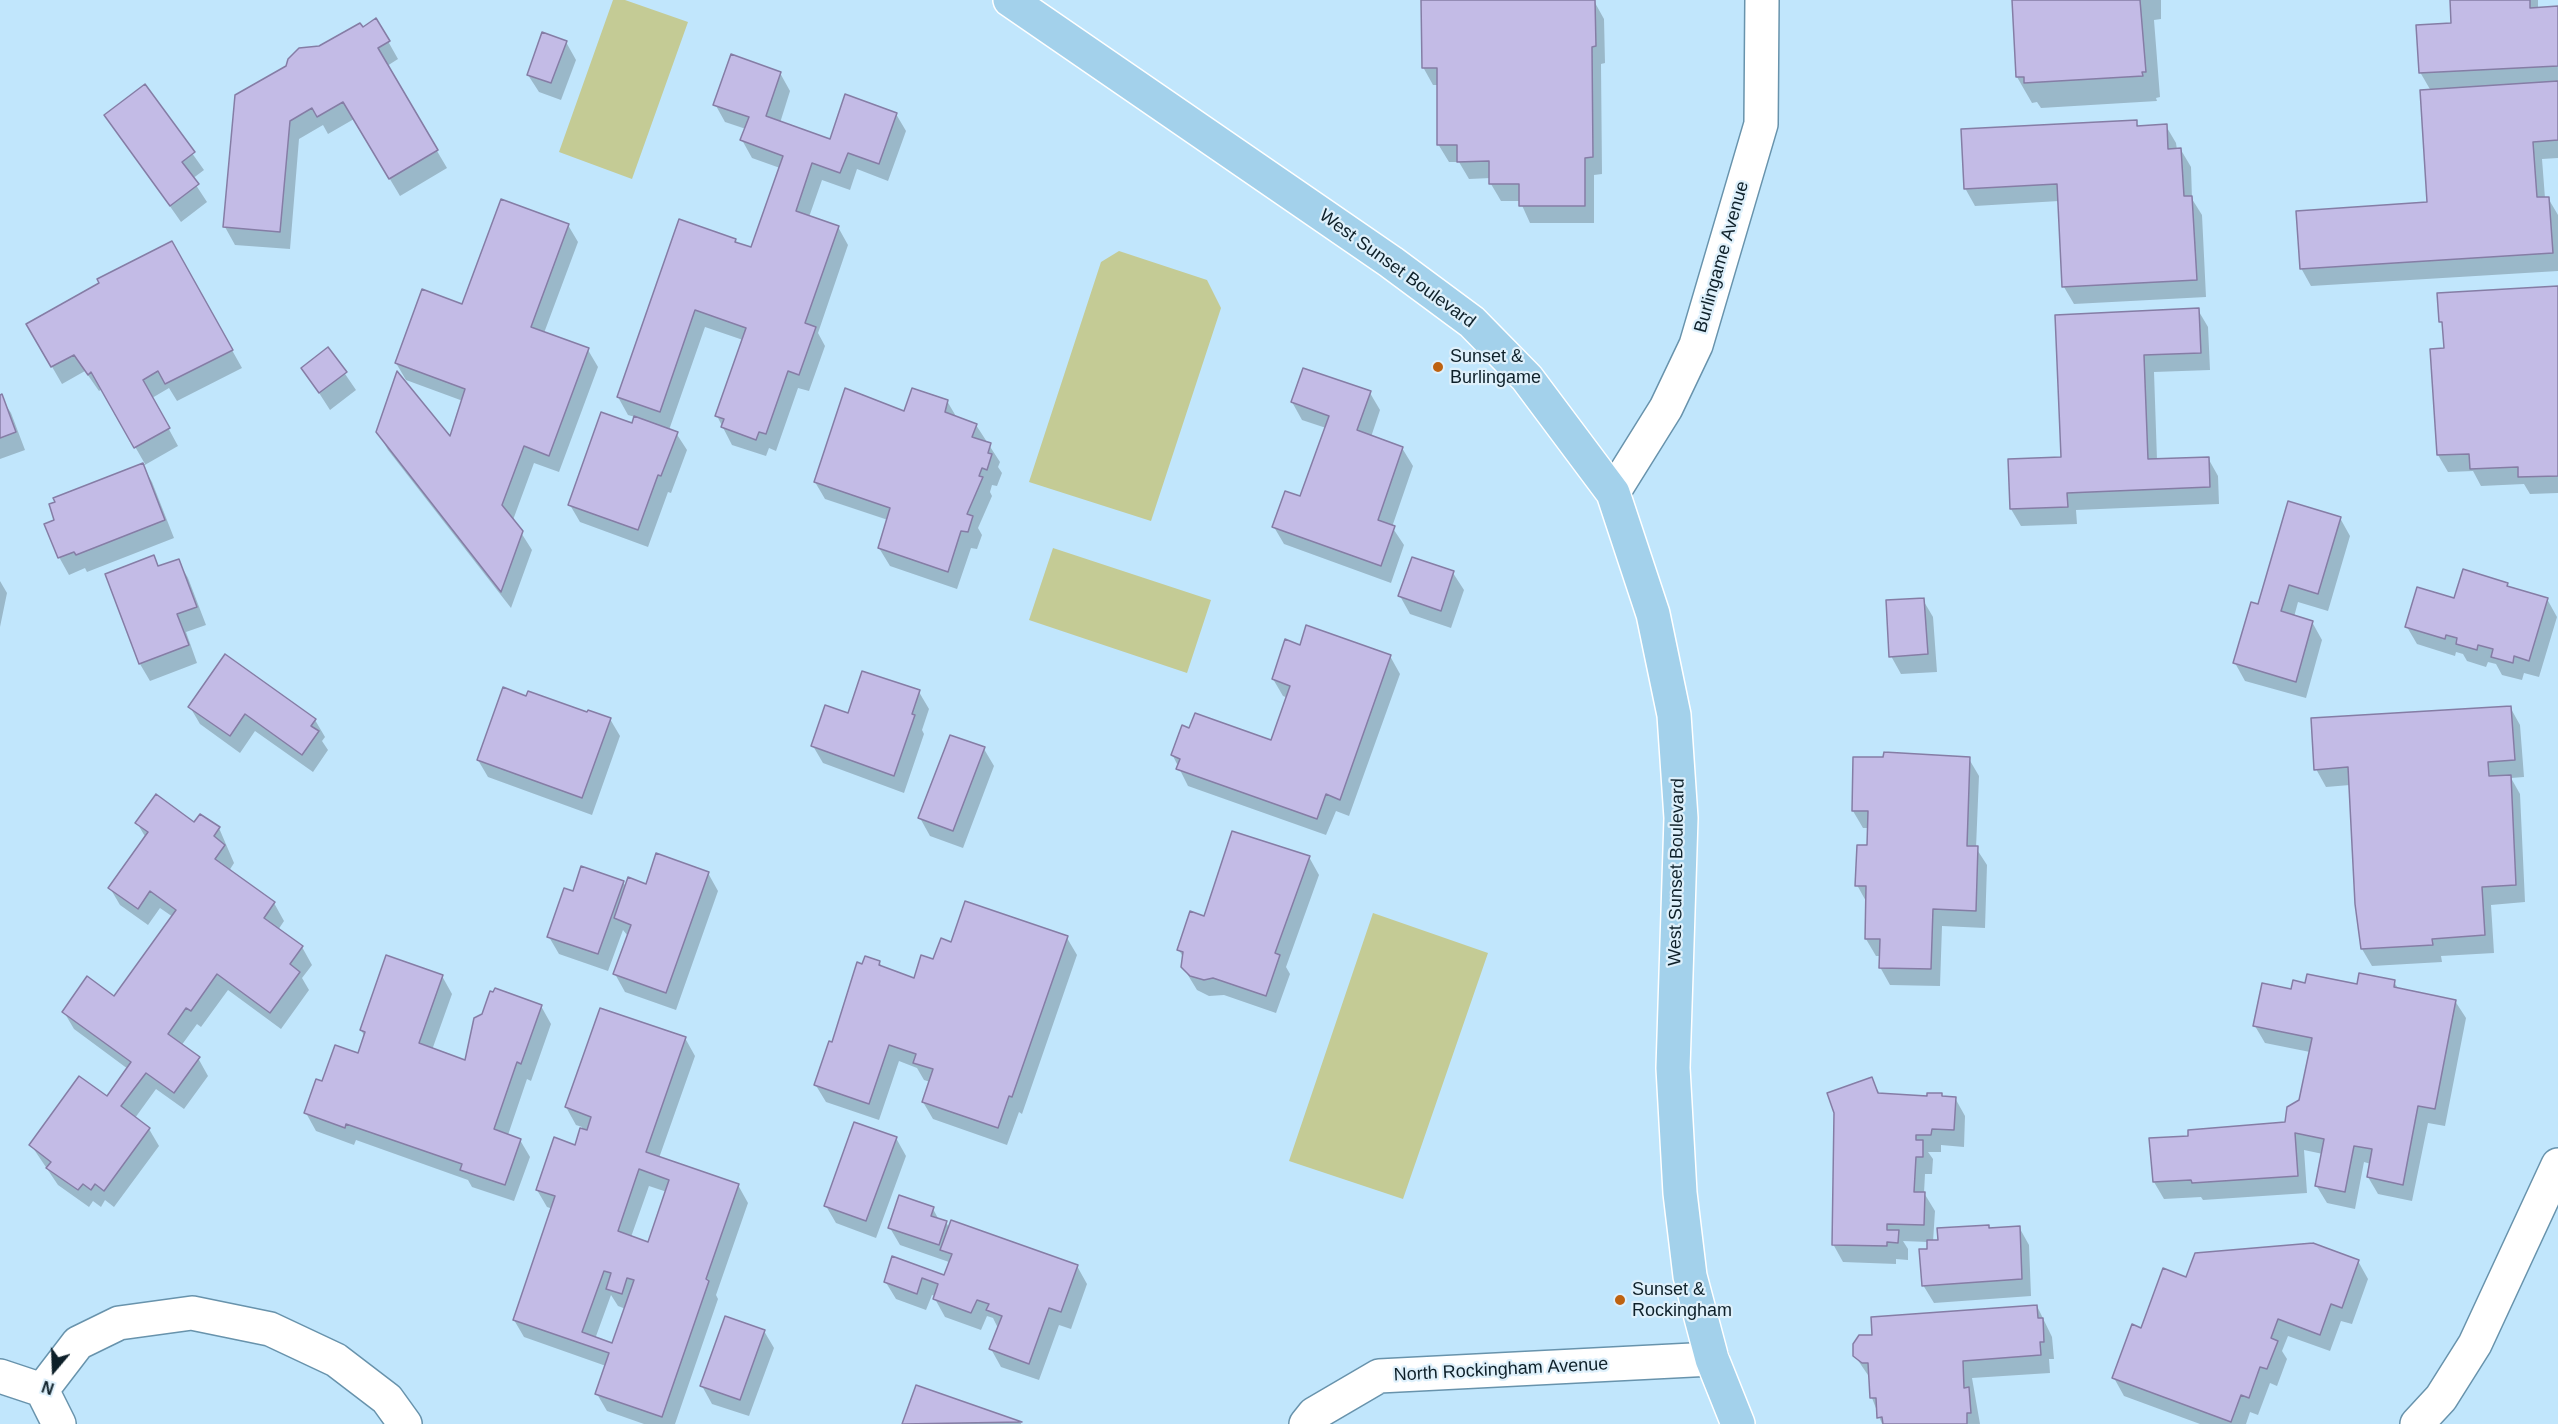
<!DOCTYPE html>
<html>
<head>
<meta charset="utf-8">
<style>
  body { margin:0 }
  #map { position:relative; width:2558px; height:1424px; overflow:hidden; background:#c1e6fc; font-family:Helvetica,sans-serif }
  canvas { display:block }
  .north { position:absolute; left:24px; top:1340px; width:60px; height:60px; -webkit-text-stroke:4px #def0fb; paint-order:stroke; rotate:199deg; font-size:16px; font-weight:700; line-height:24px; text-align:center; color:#0e2029 }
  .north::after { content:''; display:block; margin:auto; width:21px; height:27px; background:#0e2029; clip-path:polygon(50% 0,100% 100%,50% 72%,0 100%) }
</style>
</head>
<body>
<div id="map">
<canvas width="2558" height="1424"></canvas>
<div class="north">N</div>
</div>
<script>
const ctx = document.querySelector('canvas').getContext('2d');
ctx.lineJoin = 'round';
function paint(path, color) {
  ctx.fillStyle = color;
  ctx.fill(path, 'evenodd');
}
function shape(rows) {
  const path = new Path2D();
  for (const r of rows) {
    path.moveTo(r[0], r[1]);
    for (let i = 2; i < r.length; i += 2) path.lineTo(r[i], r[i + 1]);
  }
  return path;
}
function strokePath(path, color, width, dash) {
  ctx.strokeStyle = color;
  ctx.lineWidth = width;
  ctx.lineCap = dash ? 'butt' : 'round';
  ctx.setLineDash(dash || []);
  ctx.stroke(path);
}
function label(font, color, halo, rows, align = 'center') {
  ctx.font = font + ' Helvetica,sans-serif';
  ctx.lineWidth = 4.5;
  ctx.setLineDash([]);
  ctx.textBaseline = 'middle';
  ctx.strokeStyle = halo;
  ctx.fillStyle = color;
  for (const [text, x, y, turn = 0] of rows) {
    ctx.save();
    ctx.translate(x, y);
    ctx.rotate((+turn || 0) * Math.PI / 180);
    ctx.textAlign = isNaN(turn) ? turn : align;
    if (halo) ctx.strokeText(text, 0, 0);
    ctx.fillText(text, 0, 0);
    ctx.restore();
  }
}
paint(shape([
  [613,0,625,0,688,22,632,179,559,152],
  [1119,251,1207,280,1221,308,1151,521,1029,482,1101,262],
  [1053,548,1211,600,1187,673,1029,620],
  [1373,913,1488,953,1403,1199,1289,1161]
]), '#c4cb95');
paint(shape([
  [1437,0,1594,1,1604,19,1605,63,1601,64,1602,174,1594,175,1594,223,1530,223,1520,201,1501,201,1491,184,1491,178,1469,179,1459,162,1449,162,1438,144,1438,85,1433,85,1423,67],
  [2013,0,2161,0,2161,19,2154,20,2160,97,2156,98,2157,101,2041,108,2037,102,2032,103,2017,77],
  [2451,0,2538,0,2538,9,2558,8,2558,158,2542,159,2545,198,2548,198,2558,215,2558,271,2311,286,2301,268,2428,204,2431,91,2420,72,2453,24],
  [376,20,398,59,387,66,447,168,400,196,354,119,328,134,323,125,299,139,290,249,235,245,225,227,320,48],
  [566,42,576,60,561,100,539,92,528,75],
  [780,73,790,91,780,123,831,141,896,114,906,131,888,181,857,169,850,190,822,180,809,217,838,227,848,245,818,333,825,346,809,391,798,388,776,451,769,448,766,456,732,445,717,416,743,340,705,327,669,430,676,433,687,450,671,493,668,492,648,547,580,522,570,505,633,425,635,417,628,415,618,397,735,240,738,244,752,249,780,168,752,158,742,140,746,129,725,122,715,104],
  [145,87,204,170,192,179,207,202,181,222,106,115],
  [2136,122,2139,127,2166,126,2176,143,2177,150,2181,150,2191,167,2192,199,2202,215,2206,297,2074,304,2064,287,2059,201,1975,206,1965,188],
  [568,225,578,242,544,333,588,350,598,367,559,472,534,463,513,520,532,550,511,608,388,450,378,432,451,440,463,401,406,380,396,363,462,306],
  [172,243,242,368,177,401,169,388,152,398,178,446,143,466,152,482,174,538,87,572,85,568,69,575,59,557,55,499,145,464,102,389,99,391,85,371,62,384,28,325],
  [2558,288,2558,493,2530,494,2524,484,2481,486,2473,471,2448,472,2438,455,2446,350,2439,294],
  [2198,310,2208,327,2210,370,2154,372,2157,460,2208,458,2218,476,2219,504,2076,510,2077,524,2021,526,2011,509,2062,458,2056,316],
  [328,349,356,390,330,410,303,368],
  [846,390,905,413,947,401,957,418,976,425,1000,462,998,467,1002,473,997,486,992,485,990,492,992,496,978,528,982,535,977,549,971,548,957,589,890,566,879,548,888,520,825,499,815,482],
  [1370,393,1380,410,1371,437,1402,448,1413,466,1392,527,1404,545,1391,583,1284,544,1274,527,1301,498,1326,428,1302,420,1292,402],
  [0,396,11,413,25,450,0,459],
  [2340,518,2350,536,2328,611,2298,602,2294,617,2312,622,2322,640,2306,698,2245,681,2235,663,2259,606],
  [153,557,159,568,178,561,188,578,206,625,186,632,197,663,150,681,140,664,107,575],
  [1413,559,1453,573,1464,590,1451,628,1410,614,1400,596],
  [0,581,7,593,0,627],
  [2507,584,2510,589,2547,599,2557,617,2539,677,2524,673,2522,680,2502,675,2496,664,2488,662,2486,667,2467,661,2463,654,2456,652,2455,656,2417,644,2407,627,2455,600],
  [1923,600,1933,617,1937,672,1901,674,1891,656],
  [1301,647,1390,656,1400,674,1349,816,1336,811,1326,835,1188,786,1172,754,1272,742,1288,698,1283,696,1273,679],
  [919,692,929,709,922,730,924,734,904,793,823,763,813,746,849,714],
  [527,698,610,719,620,736,592,815,488,777,478,760],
  [190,707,315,720,325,737,322,741,328,750,313,772,255,731,240,753,200,724],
  [2510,707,2520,725,2524,777,2511,778,2520,794,2525,902,2491,905,2494,953,2441,956,2442,962,2372,966,2362,949,2350,785,2326,787,2316,769],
  [984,749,994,766,963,848,930,836,920,818],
  [1969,759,1979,776,1976,848,1987,865,1985,928,1942,926,1940,986,1890,985,1880,967,1880,956,1876,956,1866,939,1867,903,1857,885,1869,847,1869,828,1863,828,1853,811],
  [137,823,195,824,219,828,234,863,229,871,274,903,284,921,278,930,302,947,312,965,302,978,309,990,281,1029,228,990,201,1027,197,1024,181,1046,198,1058,208,1076,184,1109,156,1089,135,1118,149,1129,159,1146,114,1207,105,1200,101,1207,93,1201,89,1207,58,1185,31,1145,107,1098,128,1069,74,1029,64,1012,114,998,173,917,160,908,148,925,120,905,110,888,146,838],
  [1309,857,1319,875,1286,967,1290,974,1276,1013,1224,995,1209,996,1197,990,1183,967,1184,959,1179,950,1205,918],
  [708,873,718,891,676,1010,625,992,615,974,628,936,623,930,608,971,559,954,549,937,574,893,623,882,626,887],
  [1067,938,1077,955,1022,1114,1019,1112,1007,1145,933,1119,923,1102,930,1082,924,1080,917,1068,899,1061,879,1120,826,1102,815,1084,863,966,879,962,883,968,914,980,952,944],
  [442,976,452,994,432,1050,466,1062,541,1006,551,1024,531,1081,527,1079,508,1135,520,1140,530,1157,514,1201,472,1187,468,1180,356,1140,354,1145,316,1131,306,1113,323,1083,359,1055,365,1037,361,1030],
  [2394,982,2399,990,2455,1001,2466,1018,2445,1126,2428,1123,2412,1201,2378,1194,2368,1177,2371,1164,2364,1162,2355,1209,2327,1203,2316,1185,2323,1154,2304,1150,2307,1193,2203,1200,2201,1197,2164,1199,2154,1182,2151,1140,2189,1138,2286,1124,2300,1101,2310,1052,2265,1043,2255,1026,2293,991,2306,985,2358,985],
  [685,1038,695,1056,659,1158,738,1185,748,1203,716,1295,718,1299,675,1424,644,1424,607,1411,597,1394,606,1366,524,1337,514,1320,553,1209,547,1207,537,1190,575,1146,582,1127,576,1125,566,1107],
  [649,1186,667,1192,649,1243,631,1237],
  [611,1295,618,1306,626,1309,613,1345,595,1339],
  [1871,1079,1880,1094,1955,1098,1965,1116,1964,1147,1941,1145,1941,1152,1928,1152,1933,1159,1932,1174,1925,1174,1924,1193,1935,1211,1933,1242,2019,1227,2029,1245,2031,1296,1934,1303,1923,1285,1928,1242,1903,1241,1908,1249,1908,1260,1896,1259,1896,1264,1843,1262,1833,1244],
  [896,1138,906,1156,876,1238,836,1223,826,1206],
  [933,1209,939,1220,946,1222,949,1228,1077,1266,1087,1284,1071,1329,1059,1325,1039,1380,1001,1367,991,1349,998,1328,993,1318,987,1316,981,1330,945,1317,935,1299,936,1296,932,1295,926,1310,896,1299,885,1281,893,1258,945,1277,949,1262,900,1245,890,1228],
  [2358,1261,2368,1279,2352,1324,2341,1321,2330,1351,2288,1336,2282,1351,2287,1359,2277,1386,2270,1383,2258,1415,2250,1412,2246,1424,2200,1424,2124,1396,2114,1378,2142,1329,2187,1279],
  [2037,1306,2052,1337,2054,1359,2049,1359,2050,1373,1972,1378,1980,1424,1882,1424,1872,1398,1870,1378,1855,1356,1874,1336],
  [764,1331,774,1348,749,1416,712,1404,702,1386],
  [917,1387,1021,1423,1021,1424,904,1424]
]), '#0003');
const building = shape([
  [1421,0,1595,0,1596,46,1592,47,1593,157,1585,158,1585,206,1519,206,1519,184,1489,184,1489,161,1457,162,1457,145,1437,145,1437,68,1422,68,1421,0],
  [2012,0,2140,0,2146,72,2142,72,2143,76,2024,83,2024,77,2016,77,2012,0],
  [2450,0,2530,0,2530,8,2558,6,2558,66,2419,73,2416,25,2451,23,2450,0],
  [376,18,390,41,378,48,438,150,389,179,343,102,317,117,312,108,290,121,280,232,223,227,235,95,286,66,288,59,299,48,319,46,360,23,363,27,376,18],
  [542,32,567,41,551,83,527,75,542,32],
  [731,54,781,72,766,116,830,139,845,94,897,113,879,164,848,153,840,173,812,163,796,211,839,226,805,323,816,327,799,375,788,371,766,434,759,432,756,440,721,427,724,419,715,416,746,328,695,310,660,412,617,397,679,219,736,239,735,242,751,247,783,156,740,140,749,117,713,105,731,54],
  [2558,81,2558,140,2533,142,2537,197,2549,197,2553,253,2300,269,2296,211,2427,202,2420,90,2558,81],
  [145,84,195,152,182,162,199,184,170,206,104,115,145,84],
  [2137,120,2137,126,2167,124,2168,149,2181,148,2184,196,2192,196,2197,280,2062,287,2057,184,1964,189,1961,129,2137,120],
  [501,199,569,224,531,327,589,348,549,456,524,446,502,505,523,531,501,592,376,432,397,371,450,436,465,389,395,363,422,289,462,304,501,199],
  [172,241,233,350,165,384,158,371,143,380,170,428,134,448,91,372,88,375,74,355,51,367,26,324,99,283,97,279,172,241],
  [2558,286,2558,476,2518,477,2518,467,2470,469,2469,454,2437,455,2430,349,2444,348,2442,322,2439,322,2437,293,2558,286],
  [2199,308,2201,353,2144,355,2148,459,2209,457,2210,487,2067,493,2068,507,2010,509,2008,459,2061,457,2055,315,2199,308],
  [328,347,347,372,319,393,301,368,328,347],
  [1303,368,1371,391,1357,430,1403,447,1378,520,1395,526,1381,566,1272,527,1285,491,1300,496,1329,416,1291,402,1303,368],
  [845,388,904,411,912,388,948,400,945,412,977,424,972,437,991,443,988,453,992,454,987,470,982,468,979,476,983,477,967,514,973,516,968,532,961,531,948,572,878,548,890,508,814,482,845,388],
  [2,394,16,432,0,438,0,395,2,394],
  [601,412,632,423,634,416,678,432,661,476,658,475,638,530,568,505,601,412],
  [143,463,165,520,76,555,74,552,58,558,44,524,54,520,49,504,55,502,53,498,143,463],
  [2288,501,2341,517,2318,594,2289,585,2281,611,2313,621,2296,682,2233,663,2251,602,2258,604,2288,501],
  [154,555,158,566,179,559,197,607,177,614,189,645,139,664,105,574,154,555],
  [1412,557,1454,571,1441,611,1398,596,1412,557],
  [2463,569,2508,583,2507,586,2548,598,2529,661,2514,656,2513,663,2491,657,2493,649,2478,645,2477,650,2456,644,2457,638,2446,635,2445,639,2405,627,2417,587,2454,598,2463,569],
  [1924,598,1928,654,1889,657,1886,600,1924,598],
  [1306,625,1391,655,1340,800,1326,794,1317,819,1176,769,1180,759,1171,755,1182,725,1189,728,1195,713,1271,740,1290,686,1272,679,1285,639,1300,645,1306,625],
  [225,654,316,719,311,726,319,731,302,755,245,714,230,736,188,707,225,654],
  [862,671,920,690,912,714,915,715,894,776,811,746,825,705,848,713,862,671],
  [503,687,526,696,528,691,587,712,588,710,611,718,582,798,477,760,503,687],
  [2511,706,2515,760,2488,762,2489,776,2511,775,2516,885,2482,887,2485,935,2432,939,2433,945,2361,949,2355,904,2348,767,2314,770,2311,718,2511,706],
  [950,735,985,747,953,831,918,818,950,735],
  [1884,752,1970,757,1967,846,1978,846,1976,911,1933,909,1931,969,1879,968,1880,939,1865,939,1866,886,1855,886,1857,845,1867,845,1868,811,1852,811,1853,757,1883,757,1884,752],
  [156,794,194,822,200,814,220,827,214,836,225,845,215,859,275,902,264,918,303,946,290,964,300,972,270,1013,217,974,191,1011,186,1008,168,1034,200,1057,174,1093,146,1073,121,1106,150,1128,104,1191,95,1184,91,1190,83,1184,78,1190,46,1168,51,1162,29,1145,79,1076,107,1096,131,1062,62,1012,87,976,114,996,176,910,150,891,138,909,108,888,148,832,135,823,156,794],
  [1232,831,1310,856,1275,953,1280,955,1266,996,1213,978,1204,980,1190,976,1181,967,1183,952,1177,950,1190,911,1204,916,1232,831],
  [656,853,709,872,666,993,613,974,631,925,614,918,628,877,646,884,656,853],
  [581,866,624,881,598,954,547,937,564,888,573,891,581,866],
  [965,901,1068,936,1012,1097,1009,1096,998,1128,922,1102,933,1069,913,1063,916,1054,889,1045,869,1104,814,1085,829,1041,832,1042,857,962,862,964,865,956,880,961,879,965,914,978,921,955,933,959,941,938,951,942,965,901],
  [386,955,443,975,419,1043,465,1060,474,1018,482,1014,490,991,493,992,495,988,542,1005,521,1064,517,1062,494,1129,521,1139,505,1185,460,1170,462,1164,346,1124,345,1128,304,1113,316,1079,322,1081,335,1045,358,1053,365,1032,360,1030,386,955],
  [2359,973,2395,980,2394,987,2456,1000,2435,1109,2418,1106,2403,1185,2367,1177,2372,1149,2354,1146,2345,1192,2315,1186,2324,1139,2295,1133,2298,1176,2192,1183,2191,1180,2153,1182,2149,1138,2188,1136,2188,1130,2285,1122,2287,1107,2299,1100,2312,1038,2253,1026,2262,983,2291,989,2293,980,2305,983,2307,974,2357,984,2359,973],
  [600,1008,686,1037,646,1152,739,1184,706,1279,709,1281,662,1417,595,1394,609,1353,513,1320,555,1196,536,1190,554,1137,575,1145,580,1128,587,1130,591,1117,565,1107,600,1008],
  [639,1169,669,1180,648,1242,618,1231,639,1169],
  [604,1271,611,1273,606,1289,622,1294,627,1278,634,1280,612,1343,582,1332,604,1271],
  [1872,1077,1878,1093,1927,1096,1927,1093,1942,1093,1942,1096,1956,1097,1954,1130,1932,1129,1931,1135,1916,1135,1916,1140,1923,1140,1923,1157,1916,1157,1914,1192,1925,1192,1924,1225,1887,1224,1887,1230,1899,1230,1898,1243,1887,1242,1887,1246,1832,1245,1834,1113,1827,1093,1872,1077],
  [854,1122,897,1137,866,1221,824,1206,854,1122],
  [899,1195,934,1207,931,1216,947,1221,939,1245,888,1228,899,1195],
  [951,1220,1078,1265,1061,1312,1049,1308,1029,1364,989,1349,1002,1316,986,1310,989,1304,977,1300,971,1313,933,1299,938,1284,922,1278,917,1294,884,1282,892,1256,944,1275,952,1254,940,1250,951,1220],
  [1989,1225,1989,1228,2020,1226,2022,1279,1922,1286,1919,1249,1927,1249,1927,1240,1938,1240,1937,1228,1989,1225],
  [2313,1243,2359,1260,2342,1308,2331,1304,2320,1335,2278,1319,2271,1338,2278,1341,2267,1369,2260,1367,2249,1398,2241,1395,2231,1422,2112,1378,2132,1324,2141,1328,2163,1268,2186,1277,2195,1253,2313,1243],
  [2037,1305,2038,1318,2043,1318,2044,1342,2040,1342,2041,1355,1963,1361,1964,1388,1969,1387,1971,1413,1967,1413,1967,1424,1883,1424,1882,1417,1877,1418,1876,1398,1870,1398,1868,1363,1862,1363,1853,1356,1853,1344,1859,1335,1872,1335,1871,1317,2037,1305],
  [725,1316,765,1330,740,1400,700,1386,725,1316],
  [916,1385,1022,1422,902,1424,916,1385]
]);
paint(building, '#c3bbe6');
strokePath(building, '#857da5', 1.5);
const minor = shape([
  [1613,493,1666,408,1696,345,1761,124,1762,0],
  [0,1376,42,1390,59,1424],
  [42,1390,78,1343,119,1323,192,1313,270,1329,336,1360,387,1399,405,1424],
  [1306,1424,1314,1414,1379,1376,1712,1359],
  [2417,1424,2441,1398,2475,1344,2558,1165]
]);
const major = shape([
  [1010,0,1391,262,1472,322,1527,378,1613,493,1653,614,1674,715,1681,818,1673,1068,1680,1193,1690,1276,1712,1359,1738,1424]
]);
strokePath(minor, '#6893ac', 36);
strokePath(major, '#fff', 36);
strokePath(minor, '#fff', 33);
strokePath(major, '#a3d1eb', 33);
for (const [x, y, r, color] of [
  [1438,367,6,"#be6210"],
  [1620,1300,6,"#be6210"]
]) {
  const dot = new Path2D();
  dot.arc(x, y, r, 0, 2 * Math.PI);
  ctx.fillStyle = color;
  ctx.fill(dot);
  strokePath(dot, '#def0fb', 2);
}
label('18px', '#0e2029', '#def0fb', [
  ["Burlingame Avenue",1722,257,-74],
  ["West Sunset Boulevard",1397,269,36],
  ["West Sunset Boulevard",1677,872,-89],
  ["North Rockingham Avenue",1501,1370,-3]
]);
label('18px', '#0e2029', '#def0fb', [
  ["Sunset &",1450,357],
  ["Burlingame",1450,378],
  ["Sunset &",1632,1290],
  ["Rockingham",1632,1311]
], 'left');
</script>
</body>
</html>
